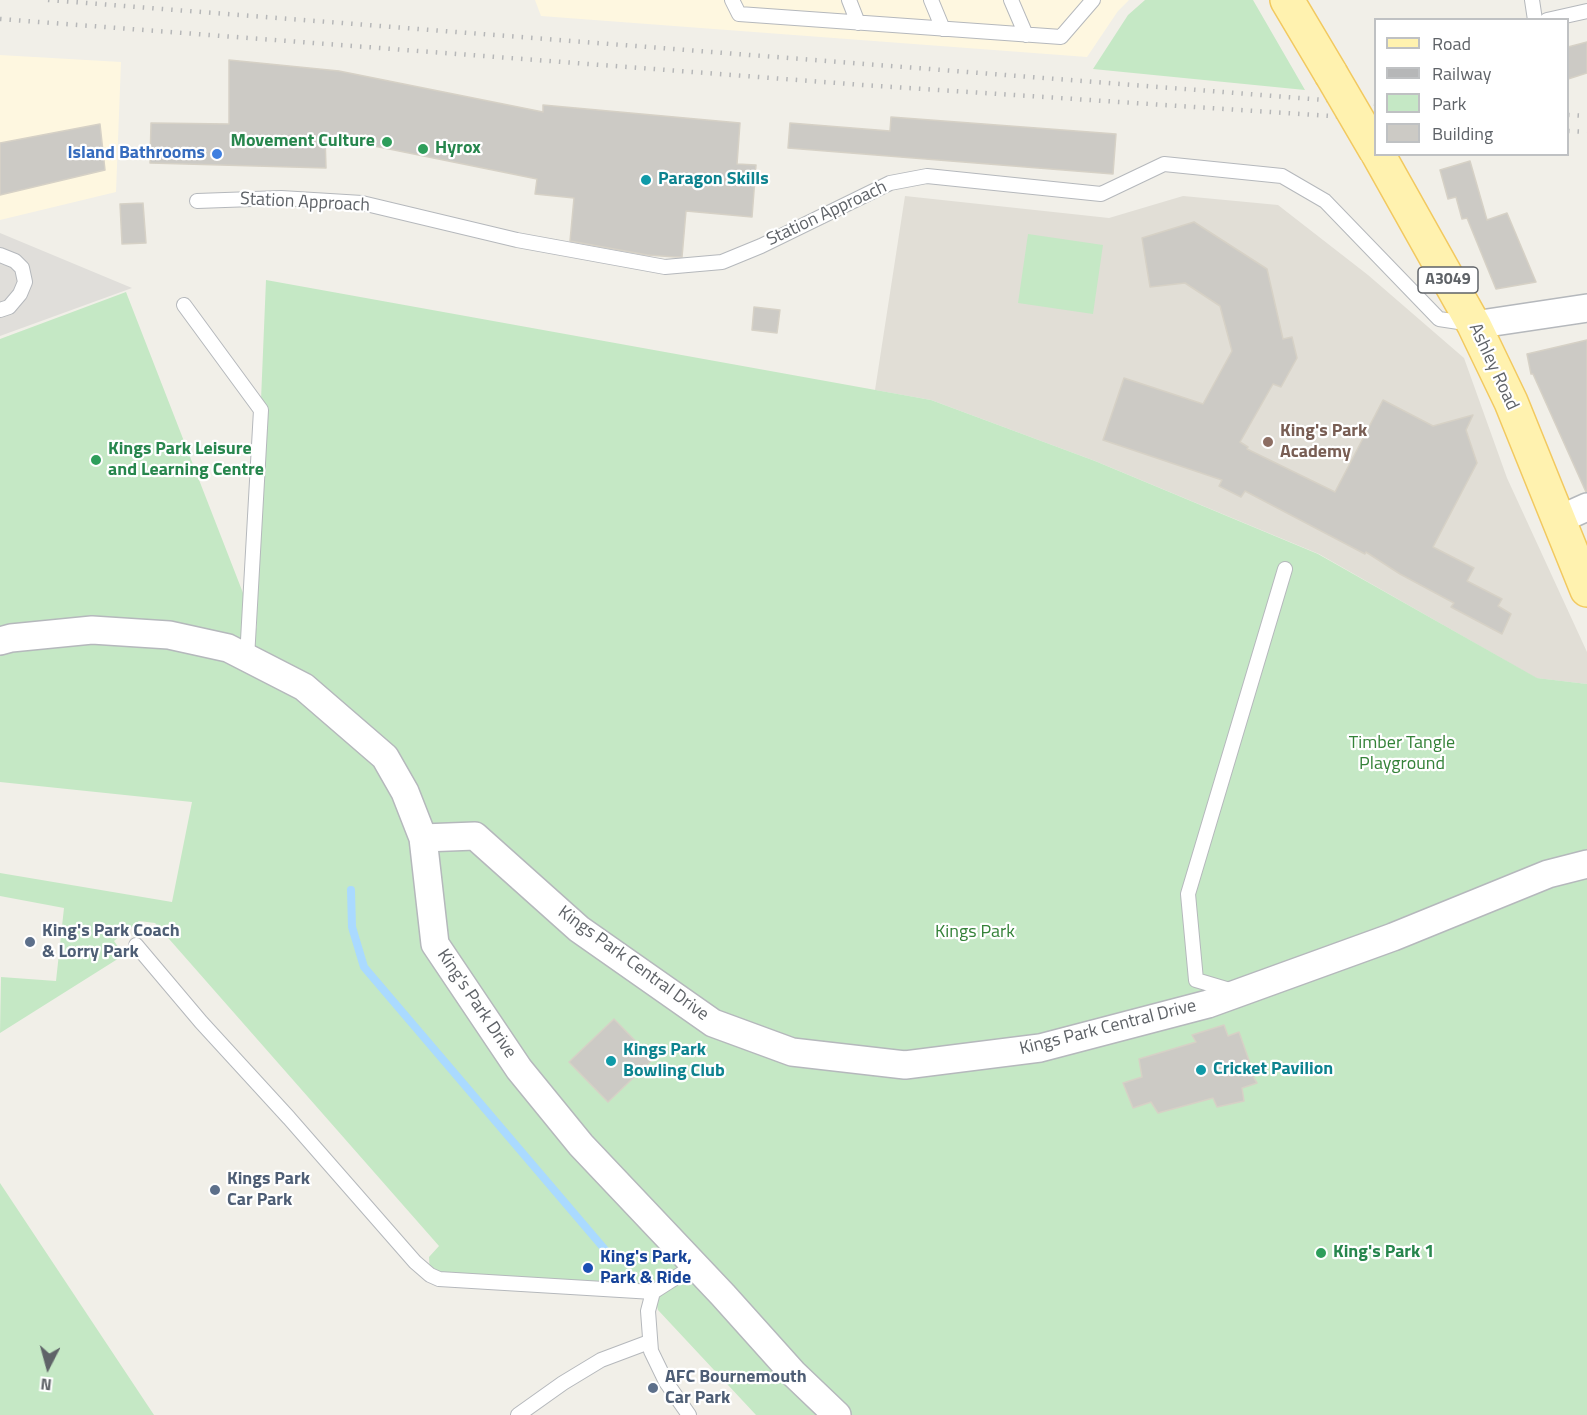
<!DOCTYPE html>
<html>
<head>
<meta charset="utf-8">
<style>
  body { margin:0 }
  #map { position:relative; width:1587px; height:1415px; overflow:hidden; background:#f1efe8; font-family:"Titillium Web",sans-serif }
  canvas { display:block }
  .legend { position:absolute; left:1374px; top:18px; width:195px; height:138px; box-sizing:border-box; background:#fff; border:2px solid #bfc1c3; margin:0; padding:8px 10px; list-style:none; font-size:18px; color:#5f6368 }
  .legend li { display:flex; align-items:center; gap:12px; height:30px }
  .legend b { width:30px; border:2px solid #bfc1c3 }
  .north { position:absolute; left:18px; top:1337px; width:60px; height:60px; -webkit-text-stroke:4px #fff; paint-order:stroke; rotate:186deg; font-size:16px; font-weight:700; line-height:24px; text-align:center; color:#5f6368 }
  .north::after { content:''; display:block; margin:auto; width:21px; height:27px; background:#5f6368; clip-path:polygon(50% 0,100% 100%,50% 72%,0 100%) }
</style>
</head>
<body>
<div id="map">
<canvas width="1587" height="1415"></canvas>
<ul class="legend">
<li><b style="height:8px;background:#fff2af"></b>Road</li>
<li><b style="height:8px;background:#b6b7b8"></b>Railway</li>
<li><b style="height:16px;background:#c5e8c5"></b>Park</li>
<li><b style="height:16px;background:#cccac5"></b>Building</li>
</ul>
<div class="north">N</div>
</div>
<script>
const ctx = document.querySelector('canvas').getContext('2d');
ctx.lineJoin = 'round';
function paint(path, color) {
  ctx.fillStyle = color;
  ctx.fill(path, 'evenodd');
}
function shape(rows) {
  const path = new Path2D();
  for (const r of rows) {
    path.moveTo(r[0], r[1]);
    for (let i = 2; i < r.length; i += 2) path.lineTo(r[i], r[i + 1]);
  }
  return path;
}
function strokePath(path, color, width, dash) {
  ctx.strokeStyle = color;
  ctx.lineWidth = width;
  ctx.lineCap = dash ? 'butt' : 'round';
  ctx.setLineDash(dash || []);
  ctx.stroke(path);
}
function label(font, color, halo, rows, align = 'center') {
  ctx.font = font + ' "Titillium Web",sans-serif';
  ctx.lineWidth = 4.5;
  ctx.setLineDash([]);
  ctx.textBaseline = 'middle';
  ctx.strokeStyle = halo;
  ctx.fillStyle = color;
  for (const [text, x, y, turn = 0] of rows) {
    ctx.save();
    ctx.translate(x, y);
    ctx.rotate((+turn || 0) * Math.PI / 180);
    ctx.textAlign = isNaN(turn) ? turn : align;
    if (halo) ctx.strokeText(text, 0, 0);
    ctx.fillText(text, 0, 0);
    ctx.restore();
  }
}
paint(shape([
  [535,0,1129,0,1118,11,1087,57,541,16],
  [0,55,121,62,116,192,0,220]
]), '#fef7e0');
paint(shape([
  [0,233,132,288,0,336]
]), '#e0deda');
paint(shape([
  [905,196,1109,218,1183,196,1278,205,1368,275,1464,358,1507,478,1587,652,1587,684,1536,678,1319,554,1095,461,931,400,875,390]
]), '#e1ded6');
paint(shape([
  [1145,0,1253,0,1305,90,1093,69,1128,15],
  [1028,234,1103,245,1093,314,1018,303],
  [266,280,931,400,1095,461,1318,554,1537,678,1587,684,1587,1415,756,1415,658,1310,653,1292,430,1275,429,1257,439,1246,155,923,139,921,114,941,124,955,0,1033,1,977,56,981,64,908,0,896,0,873,172,902,192,802,0,782,0,339,126,292,257,629,256,520],
  [0,1183,154,1415,0,1415]
]), '#c5e8c5');
strokePath(shape([
  [351,890,352,927,364,967,607,1252]
]), '#aadaff', 8);
const building = shape([
  [1587,42,1587,73,1568,79,1568,47,1587,42],
  [229,60,339,71,543,112,543,105,740,123,737,164,756,165,752,217,686,211,682,257,675,257,647,255,570,241,574,198,535,194,537,179,325,136,326,168,150,163,151,123,229,124,229,60],
  [891,117,1116,134,1113,174,788,148,790,123,890,131,891,117],
  [100,124,105,170,0,195,0,143,100,124],
  [1470,161,1487,220,1507,213,1536,282,1496,289,1467,218,1462,219,1456,197,1448,199,1440,170,1470,161],
  [143,203,146,243,122,244,120,204,143,203],
  [1194,222,1267,269,1283,339,1292,337,1297,358,1281,387,1273,384,1240,442,1248,447,1247,449,1335,492,1383,400,1433,426,1473,415,1466,430,1477,463,1433,547,1474,568,1467,581,1502,599,1498,606,1511,614,1502,634,1451,607,1454,603,1400,574,1366,552,1365,554,1245,491,1241,497,1219,486,1222,480,1103,440,1124,378,1203,404,1232,351,1220,306,1185,283,1150,287,1142,238,1194,222],
  [754,307,780,310,777,333,752,330,754,307],
  [1587,340,1587,492,1586,492,1533,374,1531,374,1527,354,1587,340],
  [614,1019,653,1059,608,1102,569,1062,614,1019],
  [1224,1025,1228,1036,1239,1032,1253,1072,1251,1073,1257,1083,1242,1088,1244,1101,1217,1107,1213,1098,1158,1113,1151,1102,1133,1108,1123,1083,1142,1077,1139,1059,1196,1042,1192,1035,1224,1025]
]);
paint(building, '#cccac5');
strokePath(building, '#d6d1c6', 1.5);
const lane = shape([
  [732,0,739,14,1061,37,1093,0],
  [849,0,858,23],
  [931,0,943,29],
  [1011,0,1026,35],
  [1532,0,1535,20],
  [1547,20,1587,11],
  [197,201,281,198,362,203,517,240,665,267,722,262,761,246,890,183,927,176,1101,194,1164,164,1282,176,1325,201,1439,319,1472,324],
  [0,255,15,261,22,268,25,282,20,294,9,307,0,310],
  [184,305,261,410,247,658],
  [136,945,201,1022,289,1118,415,1262,430,1275,439,1279,653,1292,695,1265],
  [1233,991,1196,980,1188,894,1285,569],
  [653,1292,648,1311,651,1351,666,1382,689,1415],
  [518,1415,563,1383,601,1360,649,1342]
]);
const street = shape([
  [1474,325,1587,308],
  [1558,520,1587,507],
  [0,641,11,638,92,630,169,635,228,648,304,687,385,757,405,792,423,838,435,944,519,1069,581,1145,723,1295,793,1373,837,1415],
  [423,838,475,836,579,929,713,1023,792,1052,905,1065,1040,1048,1208,1004,1393,937,1548,874,1587,864]
]);
const primary = shape([
  [1287,0,1331,74],
  [1378,154,1474,325,1511,402,1587,590]
]);
strokePath(lane, '#b5b8bc', 16);
strokePath(street, '#b5b8bc', 30);
strokePath(primary, '#f2c960', 36);
strokePath(lane, '#fff', 14);
strokePath(street, '#fff', 27);
strokePath(primary, '#fff2af', 33);
strokePath(shape([
  [48,0,1376,104],
  [0,19,863,85,1376,119],
  [1568,115,1587,116],
  [1568,131,1587,132]
]), '#b6b7b8', 4.5, [1.5, 8]);
const primaryBridge = shape([
  [1331,74,1376,151]
]);
strokePath(primaryBridge, '#f2c960', 36, []);
strokePath(primaryBridge, '#fff2af', 33);
for (const [x, y, r, color] of [
  [387,142,6,"#2e9e5b"],
  [423,149,6,"#2e9e5b"],
  [217,154,6,"#3f7fe0"],
  [646,180,6,"#0f9aa8"],
  [1268,442,6,"#8d6e63"],
  [96,460,6,"#2e9e5b"],
  [30,942,6,"#5c6f8a"],
  [611,1061,6,"#0f9aa8"],
  [1201,1070,6,"#0f9aa8"],
  [215,1190,6,"#5c6f8a"],
  [1321,1253,6,"#2e9e5b"],
  [588,1268,6,"#1a4fb4"],
  [653,1388,6,"#5c6f8a"]
]) {
  const dot = new Path2D();
  dot.arc(x, y, r, 0, 2 * Math.PI);
  ctx.fillStyle = color;
  ctx.fill(dot);
  strokePath(dot, '#fff', 2);
}
for (const [x, y, w] of [
  [1448,280,60]
]) {
  const box = new Path2D();
  box.roundRect(x - w / 2, y - 13, w, 26, 4.5);
  ctx.fillStyle = '#fff';
  ctx.fill(box);
  strokePath(box, '#5f6368', 1.5);
}
label('bold 16px', '#5f6368', null, [
  ["A3049",1448,280]
]);
label('bold 18px', '#27864d', '#fff', [
  ["Movement Culture",375,142,"right"],
  ["Hyrox",435,149],
  ["Kings Park Leisure",108,450],
  ["and Learning Centre",108,471],
  ["King's Park 1",1333,1253]
], 'left');
label('bold 18px', '#366cbe', '#fff', [
  ["Island Bathrooms",205,154]
], 'right');
label('bold 18px', '#0d838f', '#fff', [
  ["Paragon Skills",658,180],
  ["Kings Park",623,1051],
  ["Bowling Club",623,1072],
  ["Cricket Pavilion",1213,1070]
], 'left');
label('18px', '#5f6368', '#fff', [
  ["Station Approach",305,203,3],
  ["Station Approach",827,214,-25],
  ["Ashley Road",1493,367,65],
  ["Kings Park Central Drive",633,964,36],
  ["King's Park Drive",476,1004,56],
  ["Kings Park Central Drive",1108,1028,-14]
]);
label('bold 18px', '#785e54', '#fff', [
  ["King's Park",1280,432],
  ["Academy",1280,453]
], 'left');
label('18px', '#348238', '#fff', [
  ["Timber Tangle",1402,744],
  ["Playground",1402,765],
  ["Kings Park",975,933]
]);
label('bold 18px', '#4e5e75', '#fff', [
  ["King's Park Coach",42,932],
  ["& Lorry Park",42,953],
  ["Kings Park",227,1180],
  ["Car Park",227,1201],
  ["AFC Bournemouth",665,1378],
  ["Car Park",665,1399]
], 'left');
label('bold 18px', '#164399', '#fff', [
  ["King's Park,",600,1258],
  ["Park & Ride",600,1279]
], 'left');
</script>
</body>
</html>
